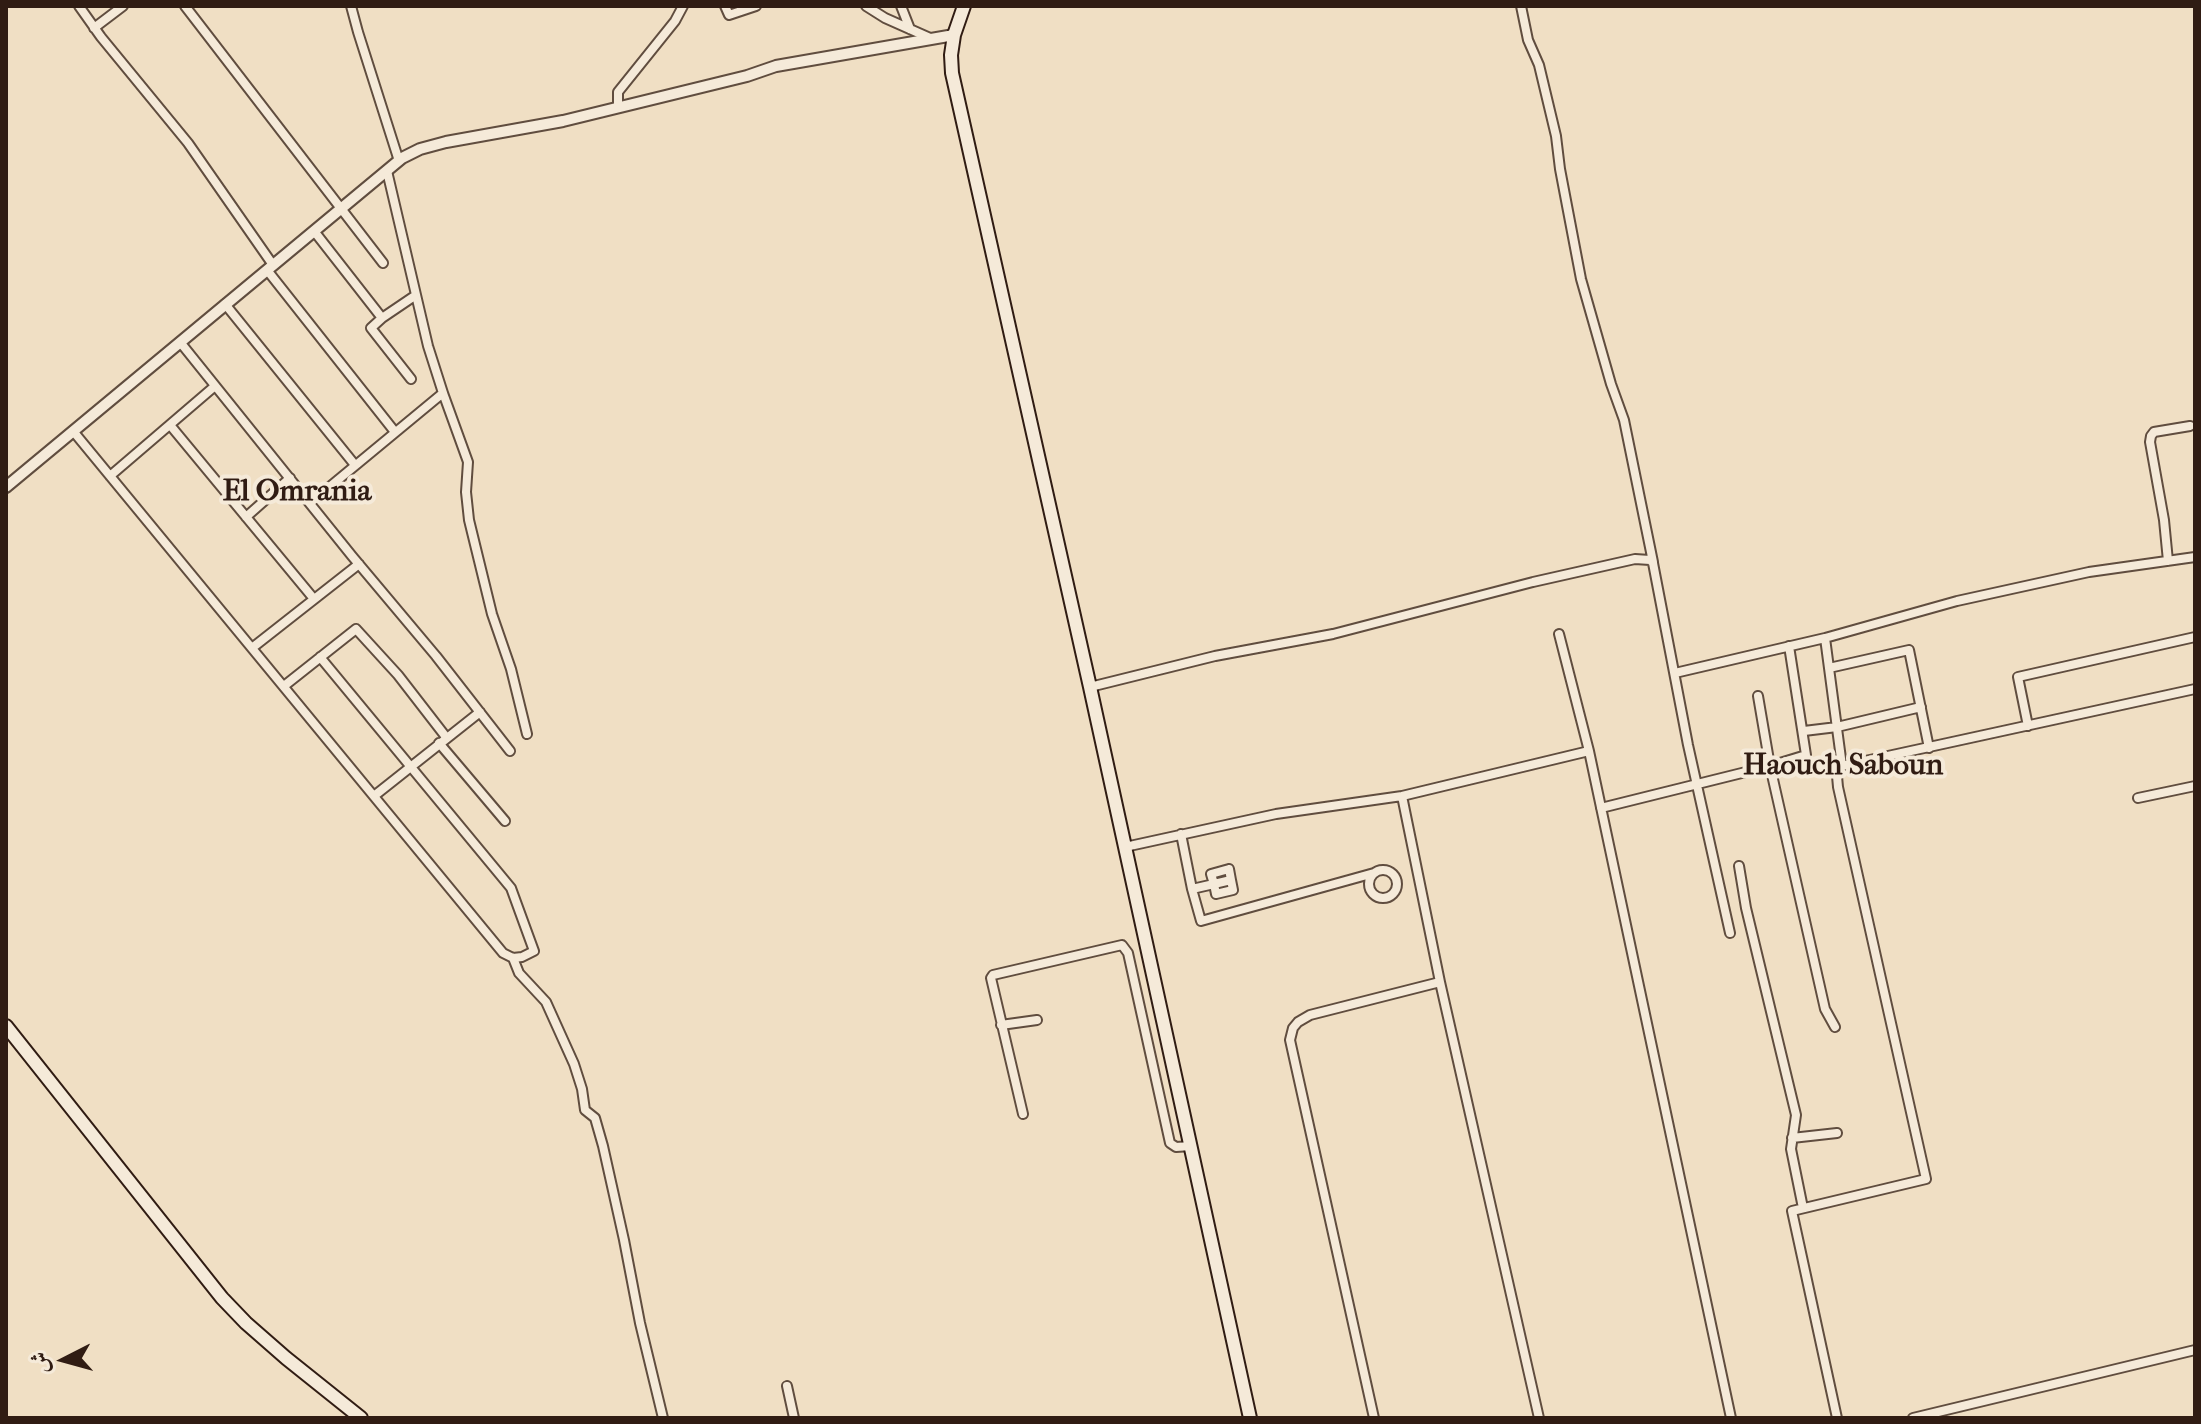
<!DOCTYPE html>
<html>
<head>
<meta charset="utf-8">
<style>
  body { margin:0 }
  #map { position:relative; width:2201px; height:1424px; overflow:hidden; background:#f0dfc4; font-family:"IM FELL French Canon",Amiri,serif }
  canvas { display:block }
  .frame { position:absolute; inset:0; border:8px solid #301c13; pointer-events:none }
  .north { position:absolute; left:24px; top:1320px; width:80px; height:80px; -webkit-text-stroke:6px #f5ead9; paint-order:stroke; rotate:264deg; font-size:22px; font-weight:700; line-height:32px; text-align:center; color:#301c13 }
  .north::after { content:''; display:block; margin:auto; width:28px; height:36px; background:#301c13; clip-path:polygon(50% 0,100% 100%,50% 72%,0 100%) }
</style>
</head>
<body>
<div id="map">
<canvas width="2201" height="1424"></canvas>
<div class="frame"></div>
<div class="north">ش</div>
</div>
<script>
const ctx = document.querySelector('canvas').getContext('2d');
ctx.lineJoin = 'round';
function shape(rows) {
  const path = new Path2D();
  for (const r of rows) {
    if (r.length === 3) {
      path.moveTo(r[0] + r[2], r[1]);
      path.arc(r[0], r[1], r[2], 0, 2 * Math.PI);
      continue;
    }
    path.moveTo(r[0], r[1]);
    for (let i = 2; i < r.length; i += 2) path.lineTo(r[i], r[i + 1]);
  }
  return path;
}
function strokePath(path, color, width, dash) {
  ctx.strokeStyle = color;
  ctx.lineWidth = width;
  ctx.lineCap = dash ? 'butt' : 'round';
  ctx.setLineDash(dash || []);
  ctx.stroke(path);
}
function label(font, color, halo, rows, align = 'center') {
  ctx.font = font + ' "IM FELL French Canon",serif';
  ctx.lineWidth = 8;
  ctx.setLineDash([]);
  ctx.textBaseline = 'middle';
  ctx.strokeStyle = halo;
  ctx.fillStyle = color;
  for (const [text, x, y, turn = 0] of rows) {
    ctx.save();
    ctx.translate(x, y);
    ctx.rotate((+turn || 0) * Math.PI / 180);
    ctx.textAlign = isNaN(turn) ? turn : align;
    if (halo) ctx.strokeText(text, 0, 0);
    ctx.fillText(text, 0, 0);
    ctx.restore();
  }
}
const minor = shape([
  [79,6,101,37,188,143,273,265],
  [185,6,383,263],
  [351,6,358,32,399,161],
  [725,6,729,15,756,6],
  [866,6,885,18,930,38],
  [901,6,910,29],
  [1521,6,1528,40,1539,65,1556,136,1560,169,1581,279,1611,384,1624,420,1653,562],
  [94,28,123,6],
  [618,107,618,92,675,21,683,6],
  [387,171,428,346,443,393,468,462,466,492,469,520,492,614,511,669,527,734],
  [314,231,382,318],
  [267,270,395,432],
  [225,304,355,465],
  [180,342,352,556,436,656,510,751],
  [411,379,371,328,382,318,416,295],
  [170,425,314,599],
  [73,431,503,953,513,958,522,957,534,951,511,888,320,657],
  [110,476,215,386],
  [310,503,443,393],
  [246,517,290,478],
  [2168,561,2164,520,2150,442,2151,436,2154,432,2190,426],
  [1559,634,1589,751,1731,1418],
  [1825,638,1842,766,1837,776,1838,787,1926,1179,1792,1211,1837,1418],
  [252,648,359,564],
  [1829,668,1909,650,1929,748],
  [1675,673,1825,638,1957,601,2089,572,2195,557],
  [284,686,356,629,398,675,446,737],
  [1090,687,1215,656,1333,634,1533,582,1635,559,1650,560,1653,563,1688,745,1730,933],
  [1758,696,1770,766,1806,755,1789,646],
  [2028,726,2018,677,2195,637],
  [1804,731,1837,727,1921,707],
  [439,743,505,821],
  [1842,766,2195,689],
  [374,796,480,712],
  [1402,796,1440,982,1539,1418],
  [2138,798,2195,786],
  [1601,808,1770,766,1825,1009,1835,1027],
  [1181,834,1192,889,1201,921,1374,873],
  [1125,847,1276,814,1402,796,1589,751],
  [1739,866,1746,908,1796,1115,1791,1149,1803,1208],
  [1383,884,14],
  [1192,889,1214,884,1231,880,1229,869,1211,874,1214,884,1216,894,1233,890,1231,880],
  [513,958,519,973,546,1002,574,1064,582,1089,585,1110,595,1118,603,1146,624,1240,640,1323,663,1418],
  [1001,1025,1037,1020],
  [1023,1114,991,978,993,975,1122,945,1128,953,1170,1143,1176,1147,1191,1146],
  [1792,1138,1837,1133],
  [787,1386,794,1418],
  [1374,1418,1290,1040,1293,1028,1298,1022,1310,1015,1440,982],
  [1913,1418,2195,1350]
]);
const tertiary = shape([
  [6,487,402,158,420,149,446,142,563,121,747,76,776,66,954,35]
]);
const secondary = shape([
  [964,6,954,35,951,55,952,73,1090,687,1250,1418],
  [6,1026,222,1298,246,1323,286,1358,361,1418]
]);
strokePath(minor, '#604d3f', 12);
strokePath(tertiary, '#604d3f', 14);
strokePath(secondary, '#301c13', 16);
strokePath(minor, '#f5ead9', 8);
strokePath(tertiary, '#f5ead9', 10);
strokePath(secondary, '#f5ead9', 12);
label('bold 30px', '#301c13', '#f5ead9', [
  ["El Omrania",297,493],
  ["Haouch Saboun",1843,767]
]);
</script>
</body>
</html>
